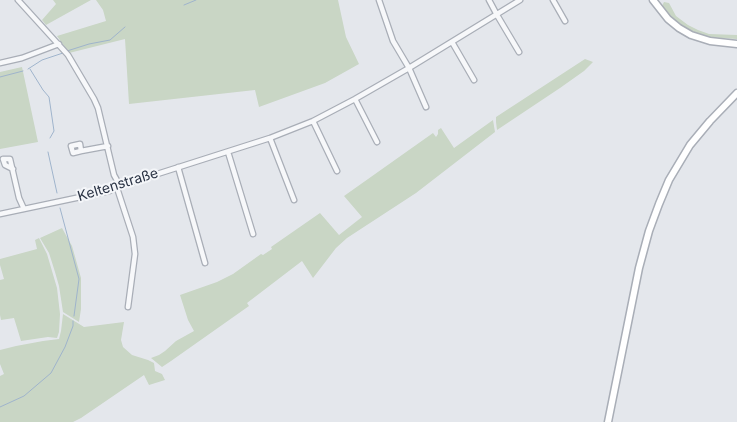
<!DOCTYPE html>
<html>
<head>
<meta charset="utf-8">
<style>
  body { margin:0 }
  canvas { display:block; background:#e4e7ec }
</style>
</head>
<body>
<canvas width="737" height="422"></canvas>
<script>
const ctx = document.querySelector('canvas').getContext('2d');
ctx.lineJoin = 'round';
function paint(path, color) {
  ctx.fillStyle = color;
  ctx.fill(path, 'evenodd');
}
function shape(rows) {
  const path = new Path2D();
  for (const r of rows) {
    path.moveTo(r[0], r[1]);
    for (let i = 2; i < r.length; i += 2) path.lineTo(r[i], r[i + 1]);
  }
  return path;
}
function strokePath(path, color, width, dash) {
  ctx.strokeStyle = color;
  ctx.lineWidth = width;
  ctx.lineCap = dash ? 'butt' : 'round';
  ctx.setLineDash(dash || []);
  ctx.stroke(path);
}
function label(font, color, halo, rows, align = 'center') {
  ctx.font = font + ' Inter,sans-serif';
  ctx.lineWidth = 4;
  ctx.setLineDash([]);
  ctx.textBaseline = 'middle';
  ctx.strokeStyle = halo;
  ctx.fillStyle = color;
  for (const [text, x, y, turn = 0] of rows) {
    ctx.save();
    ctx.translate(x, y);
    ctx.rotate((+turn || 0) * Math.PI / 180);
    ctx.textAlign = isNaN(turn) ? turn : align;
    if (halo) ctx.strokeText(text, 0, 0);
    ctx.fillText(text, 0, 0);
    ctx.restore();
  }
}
paint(shape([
  [53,0,91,0,46,25,42,20,56,4],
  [96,0,338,0,346,37,359,64,325,83,259,107,255,90,129,104,125,39,69,53,57,36,106,21,103,10],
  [664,2,669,3,676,16,688,25,698,30,709,34,737,35,737,39,707,37,693,32,675,20,667,12,662,6],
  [585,59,593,62,584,71,560,88,497,130,496,122,496,117],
  [22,67,38,142,0,149,0,72],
  [493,120,495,132,416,193,347,238,336,248,313,278,302,261,247,303,249,306,171,361,162,367,151,358,159,355,165,351,176,341,194,331,188,320,180,295,217,282,233,274,261,254,263,255,272,249,271,247,320,213,339,235,362,217,344,196,433,133,436,137,438,134,438,130,441,128,454,148],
  [62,228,72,246,81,278,81,309,79,322,63,312,59,286,55,272,49,253,40,238],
  [39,238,47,254,57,288,60,314,59,332,57,338,48,337,21,341,14,318,1,320,0,315,0,280,4,279,0,265,0,259,37,249,35,240],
  [63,314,84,327,124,322,121,340,123,347,132,355,148,360,154,363,155,371,162,374,165,380,149,385,144,375,81,418,73,422,0,422,0,376,4,374,0,364,0,350,16,346,43,341,59,339,61,331]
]), '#c9d6c5');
strokePath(shape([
  [184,5,196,0],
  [67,51,89,44,110,40,125,27],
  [28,69,42,60,63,53],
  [30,69,43,90,49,97,54,131,50,138],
  [0,77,23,71],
  [48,152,57,193],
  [60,208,79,279,74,316],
  [0,407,24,396,51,373,65,347,73,326,73,321]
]), '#9fb4cc', 1);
const street = shape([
  [18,0,68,55,94,99,98,108,114,175,119,184,118,191,133,237,135,254,128,307],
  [379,0,393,41,409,68,426,107],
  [489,0,497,15,519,52],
  [553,0,565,21],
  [452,42,474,80],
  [0,63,22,58,59,44],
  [355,99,377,142],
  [313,121,337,171],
  [270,138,294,200],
  [81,151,80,144,71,146,73,153,81,151,108,146],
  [228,152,253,234],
  [178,167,205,263],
  [13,169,5,165,3,159,10,159,19,198,24,209],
  [0,214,109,191,115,188,119,184,126,184,270,138,313,121,355,99,409,68,520,0]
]);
const secondary = shape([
  [653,0,668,19,679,28,691,35,710,41,737,44],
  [608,422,639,268,649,231,659,204,669,180,690,145,710,121,737,93]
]);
strokePath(street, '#a9aeb7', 7);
strokePath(secondary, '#a9aeb7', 9);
strokePath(street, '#f7f8fa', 4.5);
strokePath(secondary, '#fff', 6);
label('14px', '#2b3445', '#f4f6f9', [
  ["Keltenstraße",118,185,-17]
]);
</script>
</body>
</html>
